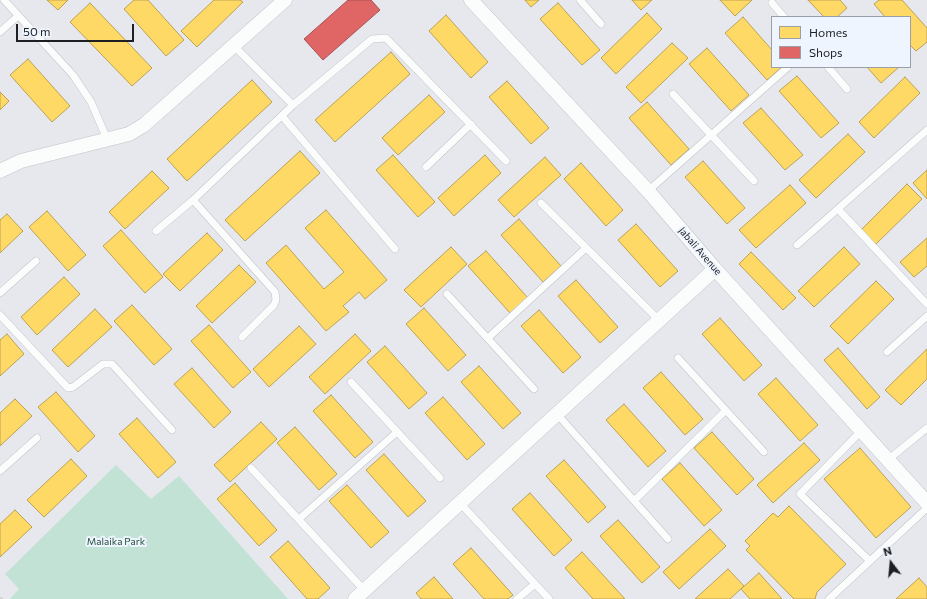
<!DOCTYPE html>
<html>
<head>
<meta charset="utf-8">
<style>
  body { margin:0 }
  #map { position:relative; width:927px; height:599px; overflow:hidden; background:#e6e8ee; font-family:Commissioner,sans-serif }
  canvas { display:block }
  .legend { position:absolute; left:771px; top:16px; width:140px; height:52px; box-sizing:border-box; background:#eff5ff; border:1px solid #9b9fa7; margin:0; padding:5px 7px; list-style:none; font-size:12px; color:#1d1f22 }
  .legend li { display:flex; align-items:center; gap:8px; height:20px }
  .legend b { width:20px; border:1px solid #9b9fa7 }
  .north { position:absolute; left:871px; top:543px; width:40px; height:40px; -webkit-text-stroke:3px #eff5ff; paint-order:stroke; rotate:344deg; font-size:11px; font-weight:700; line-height:16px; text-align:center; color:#1d1f22 }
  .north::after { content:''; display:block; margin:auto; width:14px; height:18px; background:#1d1f22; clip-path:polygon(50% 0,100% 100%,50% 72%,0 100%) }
  .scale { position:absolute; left:16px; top:24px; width:118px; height:18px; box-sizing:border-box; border:2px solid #1d1f22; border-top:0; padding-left:5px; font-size:12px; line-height:14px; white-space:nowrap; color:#1d1f22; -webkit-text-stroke:3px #eff5ff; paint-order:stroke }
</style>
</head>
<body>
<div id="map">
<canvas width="927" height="599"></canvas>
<ul class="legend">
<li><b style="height:11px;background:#ffd966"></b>Homes</li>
<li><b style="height:11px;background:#e06666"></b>Shops</li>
</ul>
<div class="north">N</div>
<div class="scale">50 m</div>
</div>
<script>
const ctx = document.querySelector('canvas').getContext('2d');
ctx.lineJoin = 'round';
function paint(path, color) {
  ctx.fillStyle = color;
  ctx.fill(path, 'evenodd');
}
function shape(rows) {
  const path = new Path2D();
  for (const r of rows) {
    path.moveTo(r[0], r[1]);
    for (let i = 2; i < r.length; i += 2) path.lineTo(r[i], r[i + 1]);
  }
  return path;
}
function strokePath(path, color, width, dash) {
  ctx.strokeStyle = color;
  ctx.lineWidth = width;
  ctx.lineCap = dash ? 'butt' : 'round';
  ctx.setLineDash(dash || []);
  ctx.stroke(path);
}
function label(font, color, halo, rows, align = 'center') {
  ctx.font = font + ' Commissioner,sans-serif';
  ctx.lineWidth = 4;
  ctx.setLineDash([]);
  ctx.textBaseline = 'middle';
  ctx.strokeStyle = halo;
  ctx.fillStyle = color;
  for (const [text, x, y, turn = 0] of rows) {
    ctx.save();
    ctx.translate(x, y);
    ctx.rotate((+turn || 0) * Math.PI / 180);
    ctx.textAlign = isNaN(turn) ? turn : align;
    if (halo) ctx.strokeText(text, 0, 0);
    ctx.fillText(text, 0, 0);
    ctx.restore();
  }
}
paint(shape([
  [116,465,151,499,179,476,288,599,10,599,19,589,5,574]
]), '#c1e2d5');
const homes = shape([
  [47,0,68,0,58,10,47,0],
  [134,0,148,0,184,40,166,56,124,9,134,0],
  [214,0,240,0,243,2,197,47,181,31,214,0],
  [525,0,539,0,531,7,525,0],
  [632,0,652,0,641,10,632,0],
  [720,0,752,0,735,16,720,0],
  [808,0,840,0,847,8,837,17,824,17,808,0],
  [879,0,902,0,927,28,927,42,916,51,910,45,910,17,885,17,874,4,879,0],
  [90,3,152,68,132,86,70,22,90,3],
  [558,3,600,50,582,65,540,19,558,3],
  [647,13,662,29,616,74,601,58,647,13],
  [446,15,488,62,471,78,429,31,446,15],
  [743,17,772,50,772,67,782,67,767,80,725,33,743,17],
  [672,43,688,58,641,103,626,87,672,43],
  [707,48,749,95,731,111,689,64,707,48],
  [391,52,410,74,335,142,315,120,391,52],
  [28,59,70,106,52,122,10,75,28,59],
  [867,67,899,67,881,83,867,67],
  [797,76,839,123,821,138,779,91,797,76],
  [905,77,920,93,874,138,859,122,905,77],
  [252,80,272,102,187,181,167,159,252,80],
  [507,81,549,128,531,144,489,97,507,81],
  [0,92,9,101,0,110,0,92],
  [429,95,445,112,398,155,382,138,429,95],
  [647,102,689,149,671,165,629,118,647,102],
  [761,108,803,155,785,170,743,123,761,108],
  [848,134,865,152,816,198,799,180,848,134],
  [300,151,320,173,245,241,225,220,300,151],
  [393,155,435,202,418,217,376,170,393,155],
  [485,155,501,173,454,216,438,198,485,155],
  [545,157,561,175,514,217,498,200,545,157],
  [703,161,745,208,727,224,685,177,703,161],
  [581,163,623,210,606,226,564,179,581,163],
  [927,170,927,199,913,183,927,170],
  [152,171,169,188,125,229,109,212,152,171],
  [907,184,922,199,875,245,861,230,907,184],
  [790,185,806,203,756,248,739,230,790,185],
  [326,210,387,280,365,299,359,292,343,306,349,312,326,331,266,263,286,245,324,289,344,272,305,228,326,210],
  [47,211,86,255,68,271,29,227,47,211],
  [7,214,23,231,0,253,0,220,7,214],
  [519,219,561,266,543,282,501,235,519,219],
  [636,224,678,271,660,287,618,240,636,224],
  [121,230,163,277,145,293,103,246,121,230],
  [207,233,223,250,180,291,163,274,207,233],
  [927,238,927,266,914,277,900,262,927,238],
  [451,247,467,264,421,307,404,290,451,247],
  [844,247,860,264,814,307,798,291,844,247],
  [486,251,528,298,510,313,468,266,486,251],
  [751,252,796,298,783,310,739,264,751,252],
  [239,265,256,282,212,323,196,306,239,265],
  [64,277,80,294,37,335,21,317,64,277],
  [576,280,618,327,600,343,558,296,576,280],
  [876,281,894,299,848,344,830,326,876,281],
  [132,305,172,349,154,365,114,321,132,305],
  [424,308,466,355,448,371,406,324,424,308],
  [95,309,112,327,68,367,52,350,95,309],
  [539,310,581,357,563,373,521,326,539,310],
  [720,318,762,365,744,381,702,334,720,318],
  [209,325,251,372,233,388,191,341,209,325],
  [299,326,316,344,269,387,253,369,299,326],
  [7,334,24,354,0,376,0,340,7,334],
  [355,334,371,351,325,394,309,377,355,334],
  [385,346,427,393,409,409,367,362,385,346],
  [838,348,880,397,867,409,824,360,838,348],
  [927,349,927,379,901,405,885,390,927,349],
  [479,366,521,413,503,429,461,382,479,366],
  [192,368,231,412,214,428,174,384,192,368],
  [661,372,703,419,685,435,643,388,661,372],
  [776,378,818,425,800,441,758,394,776,378],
  [56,392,95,436,78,452,38,407,56,392],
  [331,395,373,442,355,458,313,411,331,395],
  [443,397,485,444,467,460,425,413,443,397],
  [15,399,32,416,0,446,0,413,15,399],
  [624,404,666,451,648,467,606,420,624,404],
  [137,418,176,462,158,478,119,434,137,418],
  [261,422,277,439,230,482,214,465,261,422],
  [295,427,337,474,319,490,277,443,295,427],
  [712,432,754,479,737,495,694,448,712,432],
  [804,443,820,460,773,503,757,485,804,443],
  [860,448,911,507,876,538,824,479,860,448],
  [384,454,426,501,408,517,366,470,384,454],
  [71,459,87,476,44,517,27,500,71,459],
  [564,460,606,507,588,523,546,476,564,460],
  [680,463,722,510,704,526,662,479,680,463],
  [235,483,277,530,259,546,217,499,235,483],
  [347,485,389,532,371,548,329,501,347,485],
  [530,493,572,540,554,556,512,509,530,493],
  [789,506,846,564,817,592,815,599,794,599,746,550,750,546,745,541,773,513,778,517,789,506],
  [15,510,32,527,0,557,0,524,15,510],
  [618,520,660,567,642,583,600,536,618,520],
  [710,529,726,546,679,589,663,572,710,529],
  [288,541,330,588,318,599,307,599,270,557,288,541],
  [471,548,513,595,508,599,484,599,453,564,471,548],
  [582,552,625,599,593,599,565,568,582,552],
  [728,569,744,586,730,599,695,599,728,569],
  [759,573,782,599,750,599,741,589,759,573],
  [434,577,453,599,421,599,416,593,434,577],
  [919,578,927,587,927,599,896,599,919,578]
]);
paint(homes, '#ffd966');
strokePath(homes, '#bba152', 1);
const shops = shape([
  [348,0,371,0,380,10,323,60,304,39,348,0]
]);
paint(shops, '#e06666');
strokePath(shops, '#a65152', 1);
const lane = shape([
  [4,0,73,75,91,102,107,139],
  [580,0,601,24],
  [772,3,784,17],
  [0,32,18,16],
  [234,46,293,105],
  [828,67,847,89],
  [673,94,754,181],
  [282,116,395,249],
  [426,167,471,124],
  [648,191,788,67],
  [193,200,275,292,276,300,274,305,242,337],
  [541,203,659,320],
  [839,210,927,304],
  [156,231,193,200,293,105,372,39,386,38,506,161],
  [797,245,927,130],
  [0,293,36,261],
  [447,294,534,389],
  [0,315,68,388,73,387,103,364,112,364,172,430],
  [488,338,586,248],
  [887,352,927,316],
  [678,358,764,452],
  [351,382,440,478],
  [557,414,668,539],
  [862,430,800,494,870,561],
  [889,459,927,428],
  [251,468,365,591],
  [0,471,37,438],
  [635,500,725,411],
  [460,503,549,599],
  [299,519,397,432],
  [517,599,535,584],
  [829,599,927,508]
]);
const street = shape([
  [471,0,648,191,715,269,927,503],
  [0,171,21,161,129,134,144,125,285,0],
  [355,599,715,269]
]);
strokePath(lane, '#c2c3c8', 8);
strokePath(street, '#c2c3c8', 15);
strokePath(shape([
  [0,598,3,599]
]), '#d4d4d6', 2.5, [4, 2]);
strokePath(lane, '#fbfcfc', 7);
strokePath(street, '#fbfcfc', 14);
label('10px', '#1d1f22', '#eff5ff', [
  ["Jabali Avenue",700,251,49]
]);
label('10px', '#214b38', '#eff5ff', [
  ["Malaika Park",116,542]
]);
</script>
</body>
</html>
